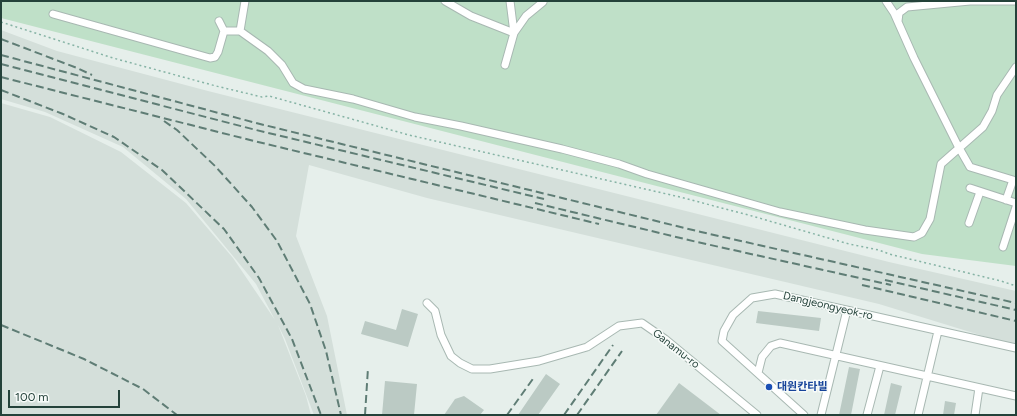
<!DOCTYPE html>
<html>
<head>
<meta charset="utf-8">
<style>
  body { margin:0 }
  #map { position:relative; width:1017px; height:416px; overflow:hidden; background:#e6efeb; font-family:Figtree,sans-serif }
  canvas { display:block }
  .frame { position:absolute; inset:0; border:2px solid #24423a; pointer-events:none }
  .scale { position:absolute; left:8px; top:390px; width:112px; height:18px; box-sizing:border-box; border:2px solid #24423a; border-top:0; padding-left:5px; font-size:12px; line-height:14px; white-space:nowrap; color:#24423a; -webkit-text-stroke:3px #f7fbf9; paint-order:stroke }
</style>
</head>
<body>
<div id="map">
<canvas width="1017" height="416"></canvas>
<div class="frame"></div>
<div class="scale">100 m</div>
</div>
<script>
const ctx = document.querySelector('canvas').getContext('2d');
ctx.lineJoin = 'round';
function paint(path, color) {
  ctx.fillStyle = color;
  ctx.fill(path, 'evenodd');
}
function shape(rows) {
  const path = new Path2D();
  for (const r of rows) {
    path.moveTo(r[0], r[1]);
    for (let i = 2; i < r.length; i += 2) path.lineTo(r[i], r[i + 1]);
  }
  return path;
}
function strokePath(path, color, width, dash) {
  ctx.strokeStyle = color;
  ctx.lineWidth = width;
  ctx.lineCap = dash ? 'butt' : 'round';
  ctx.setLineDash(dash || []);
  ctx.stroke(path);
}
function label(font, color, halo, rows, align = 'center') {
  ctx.font = font + ' Figtree,"Noto Sans KR",sans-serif';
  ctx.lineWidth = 3;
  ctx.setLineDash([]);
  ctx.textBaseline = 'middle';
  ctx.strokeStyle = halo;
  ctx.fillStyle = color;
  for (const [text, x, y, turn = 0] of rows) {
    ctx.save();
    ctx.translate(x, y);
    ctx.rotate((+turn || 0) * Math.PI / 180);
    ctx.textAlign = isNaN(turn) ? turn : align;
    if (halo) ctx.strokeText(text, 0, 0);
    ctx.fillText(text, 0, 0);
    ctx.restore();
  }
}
paint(shape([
  [1,30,57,51,208,91,889,262,1016,291,1016,344,993,339,879,304,427,198,309,165,296,236,327,316,347,415,314,415,285,339,278,325,306,396,311,415,1,415,1,103,50,117,121,152,186,203,233,258,275,320,256,284,186,199,123,147,45,112,1,99]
]), '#d4dfda');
paint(shape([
  [1,1,1016,1,1016,266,922,254,1,18]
]), '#bfe0c8');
paint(shape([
  [402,309,418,314,408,347,361,334,365,321,396,330],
  [758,311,821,318,819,331,756,323],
  [849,367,860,369,851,415,839,415],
  [546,374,560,384,538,415,518,415],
  [385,381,417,384,414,415,382,415],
  [679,383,721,415,656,415],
  [891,383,902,386,895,415,884,415],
  [464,396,484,410,480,415,444,415,455,399],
  [945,401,956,403,954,415,943,415]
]), '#bbcac4');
const minor = shape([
  [445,1,471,16,514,33,526,16,543,2],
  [886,1,894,13,914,58,958,146,970,167,1013,180,1006,200],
  [53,14,210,58,215,57,218,52,224,31,240,31,268,51,282,65,293,83,304,89,353,99,415,117,461,126,562,149,619,164,647,174,780,212,865,230,914,237,922,233,930,219,941,164,983,127,992,111,997,95,1016,67],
  [219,21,224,31],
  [898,21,899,13,907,7,970,1,1016,1],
  [240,31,245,1],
  [505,65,514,33,510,1],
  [970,188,1016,203],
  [969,223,980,192],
  [1003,247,1016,207],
  [427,303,435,311,441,335,451,356,460,363,472,369,490,369,539,361,587,347,619,326,642,323,665,339,757,415],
  [758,373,762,357,771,346,780,343,1016,396],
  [804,415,722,341,724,331,733,315,752,298,775,294,1016,348],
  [821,415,847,310],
  [867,415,880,366],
  [918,415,938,331],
  [975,415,979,388]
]);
strokePath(minor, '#a8b8b2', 9);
strokePath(shape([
  [1,22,113,58,216,86,262,97,269,96,409,135,680,197,752,216,849,244,879,250,889,254,1001,281,1016,286]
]), '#86b3a5', 1.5, [2, 3]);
strokePath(minor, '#fff', 7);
strokePath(shape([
  [1,39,77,68,92,75],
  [1,55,260,124,701,232,1016,303],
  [1,64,256,130,544,199],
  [1,77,250,140,599,224],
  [1,90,63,114,114,137,162,170,224,229,259,278,292,339,321,415],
  [164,121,177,130,215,166,252,207,277,241,310,304,326,351,341,415],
  [535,203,697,242,891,285],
  [885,280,1016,310],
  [862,285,1016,321],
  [1,325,84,359,143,389,177,415],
  [365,415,368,368],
  [507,415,535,376],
  [564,415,613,345],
  [577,415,622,351]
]), '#5f7d75', 2, [8, 4]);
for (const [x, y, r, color] of [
  [769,387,4,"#1a4fb4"]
]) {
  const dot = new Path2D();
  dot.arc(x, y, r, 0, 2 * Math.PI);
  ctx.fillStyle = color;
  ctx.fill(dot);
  strokePath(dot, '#f7fbf9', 1.5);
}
label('11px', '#24423a', '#f7fbf9', [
  ["Dangjeongyeok-ro",828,306,13],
  ["Ganamu-ro",676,349,38]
]);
label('bold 11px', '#164399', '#f7fbf9', [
  ["대원칸타빌",777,387]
], 'left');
</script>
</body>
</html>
